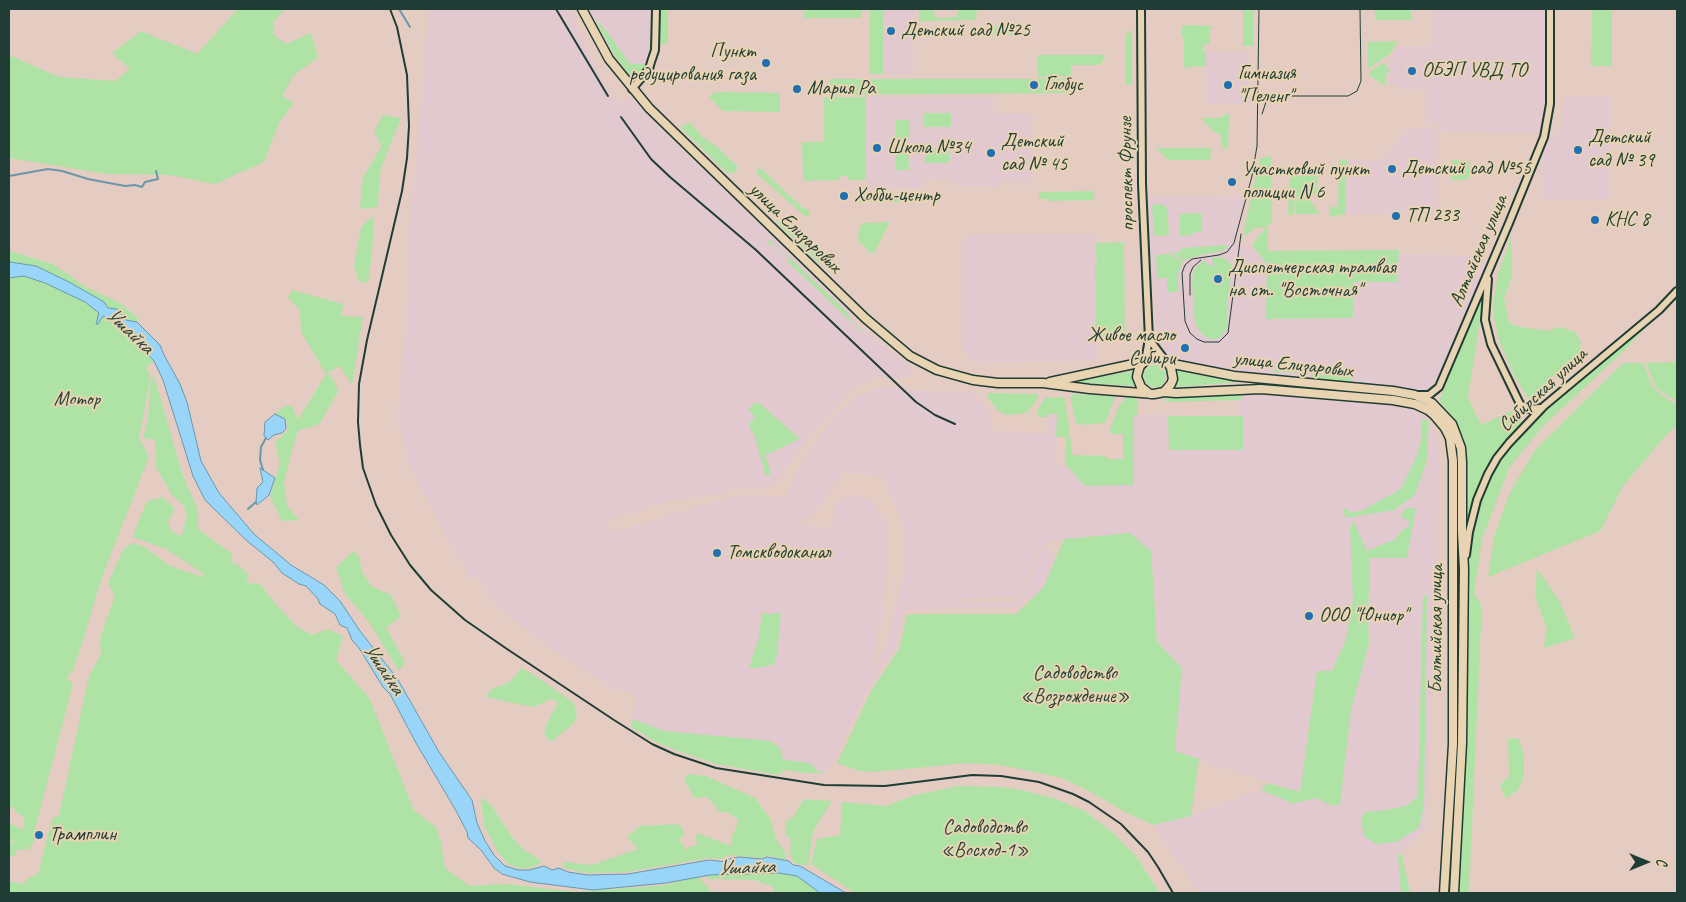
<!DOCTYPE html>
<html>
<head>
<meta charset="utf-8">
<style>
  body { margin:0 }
  #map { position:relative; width:1686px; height:902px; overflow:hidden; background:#e4ccc3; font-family:Caveat,sans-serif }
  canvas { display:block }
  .frame { position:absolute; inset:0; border:10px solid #1f3d34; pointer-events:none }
  .north { position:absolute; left:1621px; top:837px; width:50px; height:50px; -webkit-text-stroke:4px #e8d3b2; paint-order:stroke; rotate:90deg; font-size:14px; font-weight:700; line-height:20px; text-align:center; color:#1f3d34 }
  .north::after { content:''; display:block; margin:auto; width:18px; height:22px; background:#1f3d34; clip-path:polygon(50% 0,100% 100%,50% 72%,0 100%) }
</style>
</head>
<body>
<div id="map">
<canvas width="1686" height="902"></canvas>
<div class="frame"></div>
<div class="north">С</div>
</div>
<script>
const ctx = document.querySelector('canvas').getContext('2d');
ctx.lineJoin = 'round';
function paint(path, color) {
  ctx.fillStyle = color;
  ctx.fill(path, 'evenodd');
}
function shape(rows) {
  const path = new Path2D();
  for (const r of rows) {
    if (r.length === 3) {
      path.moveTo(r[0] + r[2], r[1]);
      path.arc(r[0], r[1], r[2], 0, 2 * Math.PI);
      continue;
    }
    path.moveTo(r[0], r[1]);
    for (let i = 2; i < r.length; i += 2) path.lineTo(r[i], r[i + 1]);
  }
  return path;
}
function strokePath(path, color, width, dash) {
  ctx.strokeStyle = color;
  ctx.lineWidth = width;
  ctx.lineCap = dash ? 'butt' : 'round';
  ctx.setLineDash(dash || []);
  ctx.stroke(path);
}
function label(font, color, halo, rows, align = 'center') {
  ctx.font = font + ' Caveat,sans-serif';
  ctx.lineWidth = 4;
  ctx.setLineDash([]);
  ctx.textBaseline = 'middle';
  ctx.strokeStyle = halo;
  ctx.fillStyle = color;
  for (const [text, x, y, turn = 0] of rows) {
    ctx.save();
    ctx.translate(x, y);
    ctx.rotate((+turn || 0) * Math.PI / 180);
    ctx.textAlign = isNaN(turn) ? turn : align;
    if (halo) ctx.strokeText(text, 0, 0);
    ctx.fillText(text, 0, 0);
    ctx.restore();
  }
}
paint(shape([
  [426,9,570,9,593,62,610,94,618,104,630,96,664,132,848,309,858,323,882,345,911,366,912,374,906,378,872,378,850,391,805,442,773,485,749,491,747,486,702,497,695,496,680,500,676,499,608,520,611,533,731,497,778,496,787,498,794,477,826,427,845,407,856,398,869,391,878,388,901,387,924,391,976,393,979,402,991,416,993,431,1048,434,1048,414,1057,414,1056,465,1066,465,1085,486,1134,484,1134,415,1238,416,1238,400,1241,399,1240,393,1292,395,1310,400,1345,402,1354,400,1393,404,1413,408,1427,418,1437,437,1440,460,1431,736,1425,830,1398,854,1401,893,1199,893,1153,825,1191,816,1261,790,1283,799,1292,804,1315,798,1330,805,1340,805,1351,709,1361,670,1317,672,1300,792,1174,752,1182,668,1157,642,1151,551,1064,539,1047,542,1040,549,1029,570,1019,596,962,598,961,603,1018,602,1041,552,1044,547,1052,551,1052,555,1056,558,1043,588,1032,600,1026,598,1020,607,904,610,896,647,868,689,827,773,817,771,813,765,804,762,783,760,779,746,775,746,772,741,664,731,632,719,637,696,612,687,551,649,495,605,479,577,470,578,440,524,407,460,403,437,397,422,408,298,409,237,429,12],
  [843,472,882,476,902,520,905,535,903,578,886,646,876,664,872,663,876,650,877,622,882,622,888,525,869,499,847,495,835,505,832,530,795,522,813,516],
  [589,9,653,9,652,50,648,68,633,81,614,54],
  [870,9,913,9,913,74,869,74],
  [1432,9,1547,9,1547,104,1542,133,1439,131,1439,124,1426,124,1426,89,1403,89,1395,85,1389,85,1389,75,1392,74,1392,69,1388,64,1391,63,1389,57,1394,54,1397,47,1432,46],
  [1206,52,1249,52,1249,104,1206,104],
  [1564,96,1611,97,1609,196,1602,200,1541,199,1542,157,1548,144,1564,124],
  [824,97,994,97,994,113,1031,114,1032,186,1028,186,1027,180,1010,180,1010,187,1007,187,1006,180,1000,180,1000,187,956,186,955,180,925,179,924,186,919,188,879,188,878,185,876,185,874,188,868,188,866,180,847,180,846,175,840,176,840,180,803,181,802,142,824,142],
  [1409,128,1437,128,1437,213,1392,212,1391,214,1345,214,1347,160,1383,160],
  [1146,196,1245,197,1233,242,1242,245,1251,245,1267,264,1267,319,1353,318,1353,282,1397,282,1399,254,1479,257,1489,261,1439,379,1432,389,1428,391,1422,393,1329,384,1312,378,1256,375,1207,367,1174,360,1165,356,1158,349],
  [975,234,1095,234,1095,244,1096,245,1096,338,1098,339,1098,360,973,363,961,346,962,242]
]), '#e2c8cf');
paint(shape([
  [238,9,285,9,273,22,273,34,286,44,311,33,318,57,294,75,282,96,294,103,279,123,264,162,215,184,170,175,107,174,9,158,9,58,11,56,59,77,115,81,130,69,112,53,141,31,197,54],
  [659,9,668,9,668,44,658,44],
  [805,9,861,9,861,18,804,18],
  [870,9,883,9,883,74,869,74],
  [919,9,934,9,935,18,957,17,958,9,977,10,976,20,919,21],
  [1243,9,1253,9,1253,46,1243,46],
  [1375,9,1411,9,1411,20,1375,20],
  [1592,9,1612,9,1612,66,1591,66],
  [594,18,605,29,630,64,645,64,648,68,637,81,633,81,614,54],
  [1019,25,1019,35,988,35,988,26],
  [1186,25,1212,26,1212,29,1210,29,1210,44,1203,45,1203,50,1206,52,1206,66,1187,67,1184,69,1184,38,1182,36,1182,27],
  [1132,28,1132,85,1126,85,1125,36],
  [1398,41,1390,54,1368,69,1368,42],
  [1037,55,1106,55,1100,65,1071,65,1071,76,1037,77],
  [1384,63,1390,72,1386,74,1385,86,1370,76,1369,72,1378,66],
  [830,79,1070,79,1070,93,830,95],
  [715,92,780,93,780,112,723,111,709,97],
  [824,97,865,97,866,180,847,180,847,176,840,176,840,180,803,181,802,142,824,142],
  [924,113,951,113,951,127,924,127],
  [1229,113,1228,150,1223,148,1220,134,1215,133,1201,118,1219,118],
  [383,115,401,118,381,168,377,207,360,209,363,177,382,146,374,132],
  [896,120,910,120,909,139,896,139],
  [690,122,702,137,716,146,738,167,735,172,728,174,680,127],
  [1156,148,1211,148,1210,160,1168,160],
  [896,149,908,149,909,170,896,170],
  [925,149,949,149,949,163,925,163],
  [1271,156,1272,221,1267,226,1268,251,1399,250,1397,282,1353,282,1353,318,1266,319,1267,264,1252,245,1266,227,1255,228,1245,236,1244,230,1260,158],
  [1339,159,1347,160,1345,214,1330,217,1330,207,1338,207],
  [1451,160,1470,161,1470,179,1452,180],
  [759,167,804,209,806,208,811,213,806,217,756,173],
  [1290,168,1298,168,1298,176,1318,175,1317,194,1309,197,1295,197,1294,215,1288,215],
  [1094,191,1094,200,1048,201,1048,199,1039,199,1039,192],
  [859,194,916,194,918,202,858,202],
  [1308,198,1320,214,1296,214,1296,199],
  [1163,204,1167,208,1169,235,1154,236,1152,205],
  [1201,213,1202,232,1193,232,1193,235,1180,236,1179,214],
  [374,215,372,253,368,283,359,281,354,266,361,227],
  [775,221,789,224,817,249,820,253,821,265],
  [890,222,873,255,858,241,859,227,864,223],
  [1511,237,1512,277,1504,298,1509,322,1515,326,1547,331,1560,327,1575,332,1581,342,1578,359,1552,377,1536,398,1529,399,1515,377,1500,343,1494,318,1494,297,1498,275],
  [771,240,846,311,854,323,863,331,862,332,787,261,789,258,773,243,770,245,767,243],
  [1124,242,1125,338,1096,339,1095,264,1097,264,1095,243],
  [1228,245,1227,248,1219,252,1199,255,1186,260,1170,253,1181,252,1182,248],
  [9,251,53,264,86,287,120,303,138,318,137,322,126,320,117,309,108,308,104,302,69,282,36,266,9,263],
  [1168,254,1183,260,1178,275,1178,292,1167,292,1167,278,1157,278,1156,255],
  [1222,257,1232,265,1227,308,1227,328,1221,337,1213,340,1203,335,1195,324,1192,280,1195,268,1202,262,1205,260,1208,265,1213,266,1212,258],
  [24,276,45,283,85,302,99,313,96,324,98,324,103,316,116,323,136,340,137,343,154,361,145,368,150,373,149,386,139,438,149,457,102,577,79,653,73,670,67,678,73,684,35,829,36,833,34,841,28,850,17,849,15,856,9,855,9,845,16,841,9,841,9,823,23,830,24,818,16,812,12,806,9,807,9,278],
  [292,290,343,304,341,316,363,317,352,385,340,366,327,373,334,380,338,392,319,424,298,431,291,453,284,483,287,506,299,520,282,521,270,497,280,464,275,443,288,430,286,419,274,414,285,406,292,406,298,420,326,374,301,332,300,310,288,298],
  [1482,296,1481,313,1468,398,1481,425,1511,411,1518,414,1522,423,1506,440,1490,462,1472,502,1465,529,1465,498,1467,499,1466,452,1463,437,1456,421,1441,404,1440,399,1447,382,1445,381],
  [1655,317,1626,349,1543,426,1509,468,1482,539,1474,594,1481,604,1481,624,1469,893,1456,893,1466,744,1466,574,1469,535,1477,503,1497,462,1538,414],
  [1677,362,1677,400,1671,398,1656,388,1646,363],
  [1623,363,1643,363,1653,388,1670,401,1677,403,1677,426,1668,433,1623,486,1600,531,1488,577,1494,537,1510,492,1535,450],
  [1155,376,11],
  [1175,370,1192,374,1241,382,1174,387,1176,379],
  [1274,370,1319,370,1321,375,1340,375,1340,370,1352,370,1352,379,1349,384,1329,384,1312,378,1310,373,1272,372],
  [1133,371,1134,386,1073,382],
  [154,376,182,473,198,510,198,529,231,553,233,565,237,564,249,575,246,580,249,583,260,584,275,603,296,626,312,635,327,629,343,636,336,660,370,699,414,811,436,827,441,843,445,868,469,886,506,884,577,892,667,885,687,879,701,878,703,883,713,893,9,893,9,881,24,884,27,879,38,874,52,819,59,815,89,676,101,654,100,640,106,620,115,597,108,583,124,548,133,543,145,547,170,566,204,577,204,574,166,549,132,537,147,501,163,497,175,509,168,521,170,528,176,535,182,535,187,516,184,505,172,495,156,467,155,440,143,438,148,418,151,379],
  [990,393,1037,394,1038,398,1027,413,1007,415,998,411,988,398,988,394],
  [1236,393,1240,393,1241,400,1166,402,1166,398,1170,397],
  [1073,394,1113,396,1114,401,1105,423,1080,425,1076,423,1070,398],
  [1128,396,1134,397,1137,400,1137,415,1134,415,1134,485,1085,486,1066,465,1066,437,1056,437,1057,414,1048,414,1048,417,1038,417,1038,409,1045,398,1064,397,1068,417,1072,455,1105,456,1108,459,1123,459,1123,434,1111,434,1109,431,1120,404],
  [758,402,800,439,765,455,771,474,766,476,753,431,751,431,749,423,755,418,748,409,753,404],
  [1168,416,1243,416,1243,450,1169,450],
  [1421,418,1429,421,1427,460,1415,495,1394,510,1346,518,1343,510,1348,508,1350,513,1361,511,1401,489,1415,460,1422,437],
  [1407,508,1416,508,1407,558,1370,558,1368,614,1369,644,1351,709,1340,805,1330,805,1315,798,1292,804,1283,799,1261,790,1268,783,1300,792,1317,671,1332,671,1346,639,1353,600,1350,529,1353,520,1367,551,1396,539,1400,532,1408,527,1410,521,1401,517,1402,513],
  [1130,533,1151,551,1157,642,1182,668,1175,751,1199,759,1191,816,1153,825,1125,812,1089,791,1062,778,1001,765,968,763,874,772,859,771,837,763,871,691,899,649,907,615,920,614,1016,614,1043,588,1064,539],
  [353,551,359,556,362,571,371,586,391,595,401,616,386,628,405,662,399,671,369,622,345,594,336,568],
  [1537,568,1560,602,1575,638,1544,648,1547,629,1535,596],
  [1427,595,1424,806,1419,828,1396,842,1376,844,1364,836,1361,820,1365,812,1387,810,1406,806,1418,797,1423,596],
  [762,612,768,614,781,613,777,653,774,664,759,668,749,668,759,637],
  [521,668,531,673,574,703,577,718,573,724,552,741,548,740,544,734,546,726,558,702,552,699,533,707,486,697,491,689,510,682],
  [632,719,664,731,772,741,772,743,775,743,775,746,779,746,783,760,804,762,813,765,817,771,827,773,805,773,784,770,779,775,716,764,675,750,652,740,631,727],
  [1508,738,1519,739,1524,755,1524,776,1518,790,1506,799,1500,785,1509,776],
  [688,774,706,776,755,798,771,820,776,839,785,852,785,860,767,855,762,858,728,855,722,859,708,858,627,872,589,873,563,868,564,862,592,865,638,849,627,837,640,826,679,824,685,835,679,839,689,854,687,848,698,845,695,838,698,833,731,846,732,837,739,820,726,812,719,812,708,797,694,798,684,779],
  [958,786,1002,787,1021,790,1053,798,1085,811,1113,833,1136,856,1160,893,855,893,811,864,817,839,840,835,842,802,886,806,915,795],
  [481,797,492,806,511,836,525,851,542,861,539,864,529,868,519,868,508,864,498,852,484,826],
  [804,799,832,801,813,831,808,866,794,863,790,855,791,839,786,836,785,822,793,817],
  [1398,854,1402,855,1410,893,1401,893],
  [748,872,779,873,797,876,820,893,775,893,773,887,755,880,708,879,706,876]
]), '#afe3a5');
const water = shape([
  [10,262,36,266,69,282,104,302,108,308,117,309,126,320,137,322,160,345,164,355,180,384,187,402,201,461,219,493,254,534,291,565,324,585,340,601,360,631,397,678,439,752,472,800,477,823,485,841,494,855,505,866,518,870,529,870,544,866,552,870,559,868,568,872,588,875,628,874,709,860,726,862,729,859,739,857,762,859,767,857,789,861,793,865,800,866,846,893,820,893,797,876,779,873,710,875,666,883,593,890,530,882,502,874,494,868,481,850,468,838,467,832,455,809,416,743,390,694,383,687,359,648,352,640,347,628,340,625,335,614,320,604,318,599,306,586,299,584,282,573,273,562,246,540,205,500,193,476,163,380,154,361,137,343,136,340,116,323,103,316,98,324,96,324,99,313,85,302,45,283,24,276,9,278,9,263,10,262],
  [275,414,285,419,286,429,282,433,274,435,268,440,264,436,265,422,275,414],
  [260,468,275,478,269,495,257,505,256,502,257,488,263,482,260,468]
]);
paint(water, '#98d5f9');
strokePath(water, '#6898aa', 1);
strokePath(shape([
  [399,9,410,27],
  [9,176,48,169,62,171,88,179,125,186,135,185,142,187,145,182,158,179,156,171],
  [263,470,260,460,261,447,266,438],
  [248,509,256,502]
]), '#6898aa', 2);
const secondary = shape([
  [1141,9,1142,184,1149,339,1145,361],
  [632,89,649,69,651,62,655,50,656,9],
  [1488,279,1485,320,1491,344,1520,404,1528,409,1540,408],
  [1149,339,1165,360],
  [1418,395,1429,395,1439,387,1509,223,1544,137,1550,104,1550,9],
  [1466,555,1469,532,1477,500,1488,474,1497,458,1509,443,1544,406,1659,310,1677,291]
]);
const primary = shape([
  [582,9,609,59,649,108,865,318,910,356,937,370,973,380,998,383,1043,383,1090,389,1154,394,1164,392,1171,384,1173,379,1171,368,1168,363,1160,358,1150,358,1145,361,1140,366,1138,372,1137,377,1141,387,1150,394],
  [1168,363,1234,376,1393,391,1415,395,1432,403,1452,424,1461,448,1462,462,1462,532,1464,569,1462,743,1454,893],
  [1050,382,1143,362],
  [1164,392,1176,393,1261,389,1393,400,1415,404,1428,410,1434,415,1445,428,1450,438,1453,461,1453,744,1444,893]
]);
strokePath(secondary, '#1f3d34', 10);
strokePath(primary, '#1f3d34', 11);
strokePath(secondary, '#e8d3b2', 6);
strokePath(primary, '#e8d3b2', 8);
strokePath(shape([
  [1262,114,1266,102,1275,96,1348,96,1357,91,1361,81,1360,9],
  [1241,234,1228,333,1219,342,1204,342,1197,339,1190,333,1185,321,1182,273,1185,265,1192,259,1219,255,1227,252,1234,243,1238,228,1252,176,1257,146,1259,9],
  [1190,295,1190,274,1193,267,1201,260]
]), '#1f3d34', 1);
strokePath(shape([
  [390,9,397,27,407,75,409,126,407,158,402,191,367,340,359,384,358,422,360,445,363,468,376,505,391,535,410,565,431,590,465,620,507,649,614,720,652,744,674,754,716,768,824,785,885,786,972,775,1001,776,1039,782,1073,794,1089,802,1121,824,1148,852,1158,867,1173,893],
  [556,9,608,96],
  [621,117,651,159,670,177,756,250,916,402,935,415,955,424]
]), '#1f3d34', 2);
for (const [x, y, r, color] of [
  [891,31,5,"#1f6fb2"],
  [766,63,5,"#1f6fb2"],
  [1412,71,5,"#1f6fb2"],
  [1034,85,5,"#1f6fb2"],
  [1228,85,5,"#1f6fb2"],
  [797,89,5,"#1f6fb2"],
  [877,148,5,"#1f6fb2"],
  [1578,150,5,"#1f6fb2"],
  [991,153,5,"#1f6fb2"],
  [1392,169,5,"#1f6fb2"],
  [1232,182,5,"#1f6fb2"],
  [844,196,5,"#1f6fb2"],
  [1396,216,5,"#1f6fb2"],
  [1595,220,5,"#1f6fb2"],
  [1218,279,5,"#1f6fb2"],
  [1185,348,5,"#1f6fb2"],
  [717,553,5,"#1f6fb2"],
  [1309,616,5,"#1f6fb2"],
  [39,835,5,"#1f6fb2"]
]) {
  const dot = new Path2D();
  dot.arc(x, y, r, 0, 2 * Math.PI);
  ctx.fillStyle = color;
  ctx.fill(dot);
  strokePath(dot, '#e8d3b2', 2);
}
label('20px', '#1f3d34', '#e8d3b2', [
  ["Детский сад №25",901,31],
  ["Пункт",756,52,"right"],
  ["редуцирования газа",756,75,"right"],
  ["ОБЭП УВД ТО",1422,71],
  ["Гимназия",1238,74],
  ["\"Пеленг\"",1238,97],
  ["Глобус",1044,85],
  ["Мария Ра",807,89],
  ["Детский",1588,138],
  ["сад № 39",1588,161],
  ["Детский",1001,142],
  ["сад № 45",1001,165],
  ["Школа №34",887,148],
  ["Детский сад №55",1402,169],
  ["Участковый пункт",1242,170],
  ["полиции N 6",1242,193],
  ["Хобби-центр",854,196],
  ["ТП 233",1406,216],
  ["КНС 8",1605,220],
  ["Диспетчерская трамвая",1228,268],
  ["на ст. \"Восточная\"",1228,291],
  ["Живое масло",1175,336,"right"],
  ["Сибири",1175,359,"right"],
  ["Томскводоканал",727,553],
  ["ООО \"Юниор\"",1319,616],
  ["Трамплин",49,835]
], 'left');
label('20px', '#1f3d34', '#e8d3b2', [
  ["проспект Фрунзе",1127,174,-91],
  ["улица Елизаровых",795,228,44],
  ["Алтайская улица",1479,251,-67],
  ["улица Елизаровых",1293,365,6],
  ["Сибирская улица",1543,390,-43],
  ["Балтийская улица",1437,629,-90]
]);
label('20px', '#26453a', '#e8d3b2', [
  ["Мотор",77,400],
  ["Садоводство",1075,674],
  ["«Возрождение»",1075,697],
  ["Садоводство",985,828],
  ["«Восход-1»",985,851]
]);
label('italic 21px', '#25453e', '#e8d3b2', [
  ["Ушайка",129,331,43],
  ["Ушайка",383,669,56],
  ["Ушайка",746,868,-2]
]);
</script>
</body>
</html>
